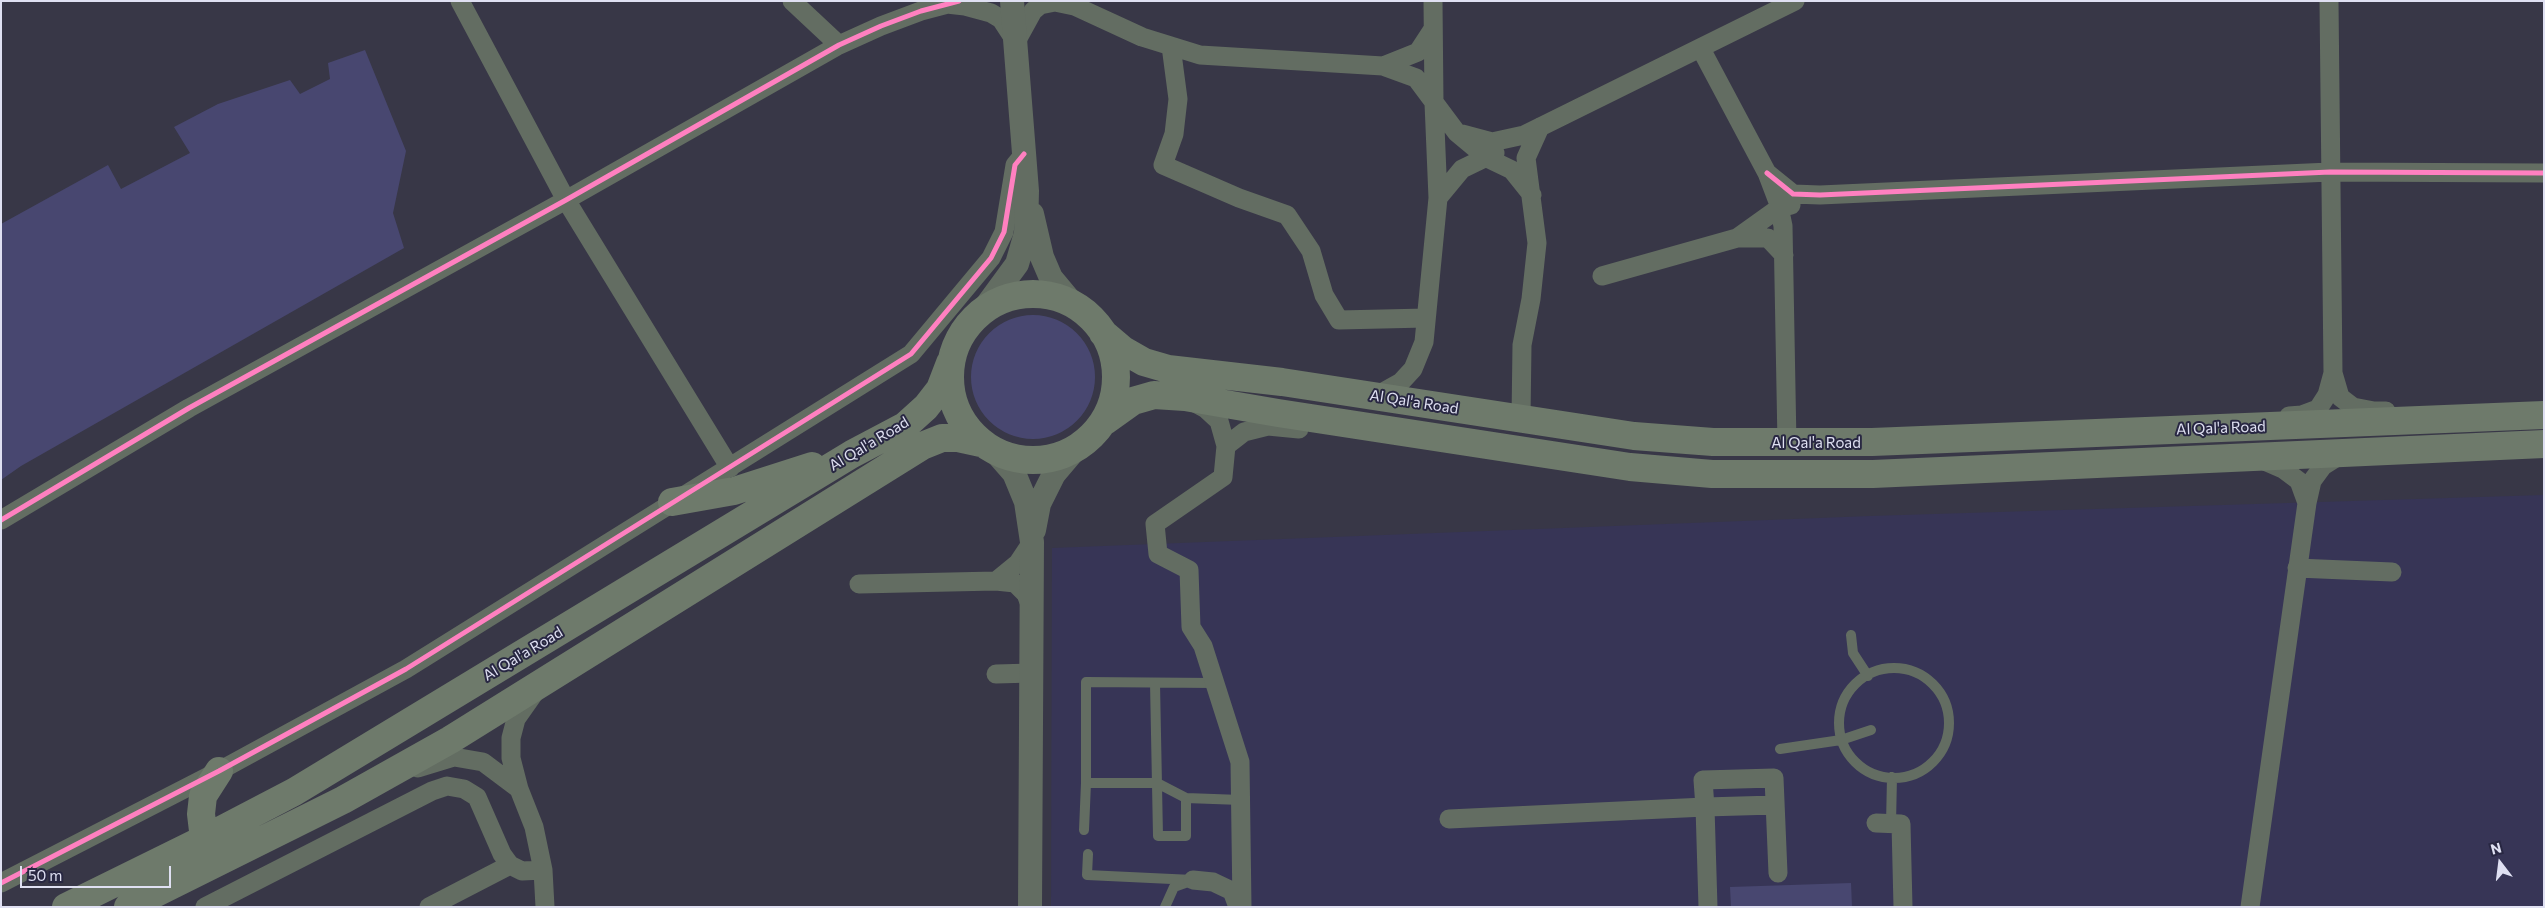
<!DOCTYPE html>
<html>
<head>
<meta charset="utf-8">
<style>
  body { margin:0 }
  #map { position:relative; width:2545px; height:908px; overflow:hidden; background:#383747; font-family:Commissioner,sans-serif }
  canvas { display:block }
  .frame { position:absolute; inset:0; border:2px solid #dfe0f2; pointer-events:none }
  .north { position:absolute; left:2475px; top:838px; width:50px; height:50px; -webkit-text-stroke:4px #282742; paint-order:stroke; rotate:345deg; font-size:14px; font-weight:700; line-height:20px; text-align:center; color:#dfe0f2 }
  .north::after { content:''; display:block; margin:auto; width:18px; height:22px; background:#dfe0f2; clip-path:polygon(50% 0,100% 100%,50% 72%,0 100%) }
  .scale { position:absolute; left:20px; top:866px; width:151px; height:22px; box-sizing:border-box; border:2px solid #dfe0f2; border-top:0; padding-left:6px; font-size:15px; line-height:18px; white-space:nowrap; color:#dfe0f2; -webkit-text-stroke:4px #282742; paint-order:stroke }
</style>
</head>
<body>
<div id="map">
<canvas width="2545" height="908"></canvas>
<div class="frame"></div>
<div class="north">N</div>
<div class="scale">50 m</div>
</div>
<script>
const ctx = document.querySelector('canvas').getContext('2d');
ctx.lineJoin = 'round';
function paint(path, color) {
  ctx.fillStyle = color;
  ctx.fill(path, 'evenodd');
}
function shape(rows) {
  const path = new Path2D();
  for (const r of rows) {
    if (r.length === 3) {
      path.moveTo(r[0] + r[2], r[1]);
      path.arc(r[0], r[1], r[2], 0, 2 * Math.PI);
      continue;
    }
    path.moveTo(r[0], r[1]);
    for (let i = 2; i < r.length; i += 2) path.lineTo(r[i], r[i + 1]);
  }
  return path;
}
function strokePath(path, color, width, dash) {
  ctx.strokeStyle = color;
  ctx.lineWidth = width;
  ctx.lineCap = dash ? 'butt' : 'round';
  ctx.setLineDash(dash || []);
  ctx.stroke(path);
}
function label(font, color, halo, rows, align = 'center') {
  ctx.font = font + ' Commissioner,sans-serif';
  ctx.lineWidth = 4;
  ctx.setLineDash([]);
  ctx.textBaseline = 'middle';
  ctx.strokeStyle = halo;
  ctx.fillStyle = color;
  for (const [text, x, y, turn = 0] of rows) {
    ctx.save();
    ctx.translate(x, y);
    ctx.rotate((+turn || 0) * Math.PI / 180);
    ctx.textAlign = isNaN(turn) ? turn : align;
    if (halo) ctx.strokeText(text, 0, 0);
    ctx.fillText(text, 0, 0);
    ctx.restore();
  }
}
paint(shape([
  [2544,495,2544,907,1051,907,1052,548,1870,516]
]), '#373556');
paint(shape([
  [365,50,406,151,393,213,404,248,21,466,1,480,1,224,108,165,121,189,190,153,174,127,218,104,290,80,300,94,330,79,328,63],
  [1033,377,62],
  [1851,883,1852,907,1731,907,1730,887]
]), '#484770');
strokePath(shape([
  [1851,635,1853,653,1868,676],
  [1894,723,55],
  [1155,683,1158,836,1186,836,1186,798,1241,800],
  [1780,749,1841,740,1871,730],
  [1086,783,1086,682,1215,683],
  [1891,824,1892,777],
  [1084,830,1086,783,1157,783,1186,798],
  [1088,854,1087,875,1193,880],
  [1165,907,1174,887,1188,882]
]), '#636d62', 10);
strokePath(shape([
  [460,1,566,200,730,468],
  [792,1,839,45],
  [1064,1,1142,37,1200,55,1383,66,1416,78,1457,133,1487,158,1512,170,1532,195],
  [947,4,965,6,991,13,1001,19,1016,42,1033,11,1040,5,1055,2,1074,6],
  [1171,46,1178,99,1174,134,1163,165,1239,198,1287,215,1311,251,1324,295,1339,320,1426,318],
  [1701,49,1767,173,1778,202,1783,226,1787,444],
  [1383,66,1418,52,1433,29],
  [1462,134,1492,142,1524,135,1795,1],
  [1767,173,1793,194,1820,195,2330,172,2544,173],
  [1438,198,1462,169,1495,153],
  [1737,238,1768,238,1784,255],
  [1602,276,1737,238,1779,208,1791,205],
  [2333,373,2340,397,2353,407,2374,411,2386,411],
  [1376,396,1401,382,1413,369,1424,342,1438,198,1434,103,1433,1],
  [1193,402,1206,409,1219,421,1226,446,1223,477,1155,524,1158,554,1189,570,1191,627,1203,646,1240,762,1242,907],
  [2289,416,2302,415,2318,409,2327,395,2333,373,2329,1],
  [1521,418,1522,345,1531,299,1537,243,1526,158,1540,127],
  [1226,446,1244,432,1268,426,1299,429],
  [2260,459,2283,469,2299,481,2307,503],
  [1,520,189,408,566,200,839,45,881,26,921,11,959,1],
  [2297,568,2392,572],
  [996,581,1018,563,1032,542],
  [859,584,996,581,1015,583,1026,594,1032,610],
  [996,674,1032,673],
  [535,692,516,719,511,738,511,758,519,789,534,827,543,870,545,907],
  [418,768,454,757,483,762,519,789],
  [1449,819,1705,807,1703,780,1774,778,1778,873],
  [1876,823,1901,824,1903,907],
  [1193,880,1213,882,1232,891,1238,907],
  [1,883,219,771,406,669,911,354,991,258,1004,232,1015,165,1024,154],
  [205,907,432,791,447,786,464,789,477,797,502,854,510,865,522,871,543,870],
  [429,907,510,865],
  [1708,907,1705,807,1775,805],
  [2250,907,2307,503,2312,481,2323,466,2342,454]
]), '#636d62', 19);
strokePath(shape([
  [1032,214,1042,257,1051,278,1071,302],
  [984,309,1017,264,1026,233,1027,191,1012,1],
  [993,449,1014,473,1026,502,1032,542,1030,907],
  [1034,530,1039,504,1054,474,1076,448]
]), '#636d62', 24);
strokePath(shape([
  [1033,377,83],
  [1103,333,1123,350,1144,362,1168,369,1282,382,1634,436,1713,442,1872,442,2544,415],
  [1105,421,1133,401,1154,395,1185,397,1278,413,1630,467,1712,474,1873,474,2544,444],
  [672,502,734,491,812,466],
  [204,839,201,814,203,796,219,771],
  [66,907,204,839,294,792,852,454,905,426,926,407,940,389,950,363],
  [128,907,343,800,450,740,922,446,942,438,958,438,981,443]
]), '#6e7a6b', 28);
strokePath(shape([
  [1767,173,1793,194,1820,195,2330,172,2544,173],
  [1,520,189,408,566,200,839,45,881,26,921,11,959,1],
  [1,883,219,771,406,669,911,354,991,258,1004,232,1015,165,1024,154]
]), '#ff80c0', 5);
label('15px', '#dfe0f2', '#282742', [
  ["Al Qal'a Road",1414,402,9],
  ["Al Qal'a Road",2221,428,-2],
  ["Al Qal'a Road",1816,443],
  ["Al Qal'a Road",869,444,-31],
  ["Al Qal'a Road",523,654,-31]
]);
</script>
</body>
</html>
